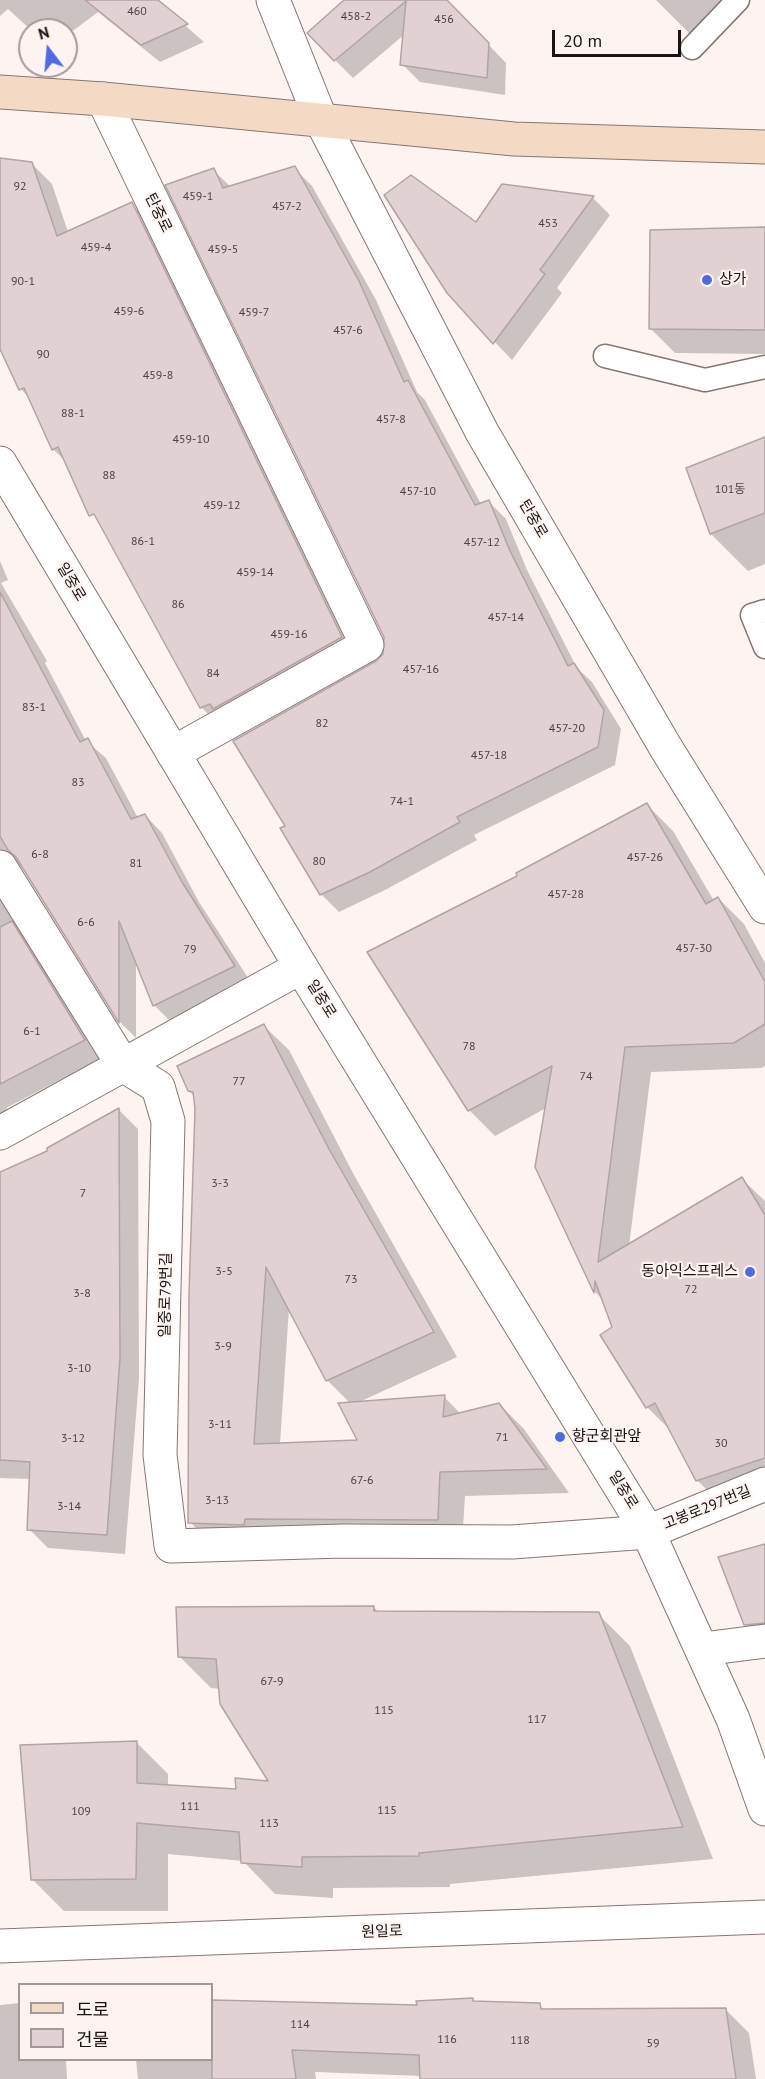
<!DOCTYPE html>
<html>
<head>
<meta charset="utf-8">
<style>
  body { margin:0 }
  #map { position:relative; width:765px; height:2079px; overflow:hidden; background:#fdf4f2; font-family:"PT Sans","Noto Sans KR",sans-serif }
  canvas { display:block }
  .legend { position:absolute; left:18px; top:1983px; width:195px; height:78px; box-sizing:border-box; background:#fdf4f2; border:2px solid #a29a99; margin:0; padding:8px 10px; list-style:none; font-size:18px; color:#191413 }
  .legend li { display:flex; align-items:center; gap:12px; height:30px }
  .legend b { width:30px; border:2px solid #a29a99 }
  .north { position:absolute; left:18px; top:18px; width:60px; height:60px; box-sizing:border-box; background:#fdf4f2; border:2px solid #a29a99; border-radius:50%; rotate:344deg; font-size:16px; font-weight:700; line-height:24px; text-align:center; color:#191413 }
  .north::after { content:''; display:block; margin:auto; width:21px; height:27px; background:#506bdf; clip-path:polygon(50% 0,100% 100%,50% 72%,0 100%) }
  .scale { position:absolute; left:552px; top:30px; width:129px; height:27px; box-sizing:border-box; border:3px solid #191413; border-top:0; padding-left:8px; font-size:18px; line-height:21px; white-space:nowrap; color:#191413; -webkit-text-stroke:4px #fdf4f2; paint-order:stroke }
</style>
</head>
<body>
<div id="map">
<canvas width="765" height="2079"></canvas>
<ul class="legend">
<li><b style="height:8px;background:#f4dac4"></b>도로</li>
<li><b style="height:16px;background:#e1d1d3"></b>건물</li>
</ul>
<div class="north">N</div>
<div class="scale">20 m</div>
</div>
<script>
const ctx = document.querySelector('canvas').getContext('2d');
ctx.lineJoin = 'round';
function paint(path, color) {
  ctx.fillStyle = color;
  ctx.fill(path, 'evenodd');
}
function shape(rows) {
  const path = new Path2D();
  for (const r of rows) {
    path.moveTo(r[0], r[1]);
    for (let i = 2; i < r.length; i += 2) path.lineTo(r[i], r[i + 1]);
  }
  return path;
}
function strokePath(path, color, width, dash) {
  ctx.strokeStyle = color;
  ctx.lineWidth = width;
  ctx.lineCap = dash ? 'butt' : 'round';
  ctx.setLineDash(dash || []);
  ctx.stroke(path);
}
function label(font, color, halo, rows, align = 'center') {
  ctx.font = font + ' "PT Sans","Noto Sans KR",sans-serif';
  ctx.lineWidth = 4.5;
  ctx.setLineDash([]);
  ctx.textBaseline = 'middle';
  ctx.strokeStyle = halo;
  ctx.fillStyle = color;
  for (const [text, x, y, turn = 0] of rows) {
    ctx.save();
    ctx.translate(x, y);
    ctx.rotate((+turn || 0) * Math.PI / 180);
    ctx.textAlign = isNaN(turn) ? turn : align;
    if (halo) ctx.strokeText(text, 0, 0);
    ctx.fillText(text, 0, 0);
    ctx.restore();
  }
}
paint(shape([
  [0,0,156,0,204,42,160,62,98,12,66,36,66,30,31,30,8,9,0,16],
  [346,0,446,0,506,63,505,95,420,82,402,64,405,34,353,78,309,34],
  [656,0,742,0,698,42],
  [0,159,32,164,52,184,68,232,132,204,152,224,361,657,221,727,201,707,66,462,53,449,30,399,21,389,0,346],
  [294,168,312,186,376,300,417,392,425,400,481,504,489,502,506,519,527,570,577,668,592,682,621,729,615,765,474,835,477,840,387,889,339,912,321,894,287,827,377,663,384,655,387,645,167,186,213,170,231,187],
  [502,186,593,198,610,215,557,288,562,293,512,360,448,293,477,224],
  [765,228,765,354,675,353,651,329],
  [765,439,765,564,748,571,711,534,688,469],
  [0,561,8,580,1,583,47,661,45,663,86,741,106,758,138,818,145,815,162,833,199,902,252,984,172,1023,154,1005,136,960,136,1038,120,1022,24,867,17,866,0,880],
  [647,805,673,831,714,901,718,898,744,924,765,963,765,1066,761,1068,651,1072,629,1246,742,1179,765,1201,765,1492,723,1506,697,1480,672,1432,647,1407,604,1301,595,1292,537,1167,546,1108,495,1136,469,1110,519,876],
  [0,892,102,1058,6,1108,8,1111,0,1115],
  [264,1026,289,1050,354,1175,457,1357,357,1403,444,1397,461,1414,499,1404,524,1429,569,1493,465,1496,462,1544,214,1547,190,1522,195,1097,189,1091],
  [289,1308,327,1380,351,1404,360,1442,280,1444],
  [119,1110,138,1129,139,1378,125,1554,48,1548,29,1529,31,1479,0,1478,0,1174,49,1152],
  [765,1546,765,1642,764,1642,746,1624],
  [374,1607,379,1613,598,1614,630,1646,713,1859,450,1884,450,1887,333,1888,333,1898,275,1894,243,1861,168,1854,168,1911,64,1911,32,1879,136,1742,168,1774,168,1787,237,1791,271,1783,220,1689,211,1688,179,1656],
  [473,1999,476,2003,539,2005,545,2011,726,2010,749,2033,756,2079,422,2079,422,2076,315,2072,316,2079,138,2079,136,2060,212,2060,212,2001,418,2006],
  [20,2003,20,2060,66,2060,67,2079,0,2079,0,2005]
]), '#0003');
const building = shape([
  [85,0,158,0,188,24,141,45,85,0],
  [344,0,447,0,489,43,487,78,400,65,406,1,334,61,307,33,344,0],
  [0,158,32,162,57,236,132,202,342,637,213,709,210,704,200,708,94,514,89,516,58,447,52,450,24,388,19,390,0,349,0,158],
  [295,166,359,281,404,382,408,380,475,505,489,500,510,551,568,666,574,663,604,710,598,747,457,817,460,822,370,872,320,895,280,828,285,826,233,741,376,661,383,654,384,637,165,185,214,168,223,188,295,166],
  [411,175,476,222,502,184,594,196,540,270,545,274,493,344,447,293,384,195,411,175],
  [765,227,765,330,649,329,650,230,765,227],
  [765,437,765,513,710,534,686,468,765,437],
  [0,592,80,742,88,738,131,819,145,814,182,882,235,966,153,1006,119,921,119,1023,16,857,8,850,0,836,0,592],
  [647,803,706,904,718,897,765,982,765,1024,734,1043,625,1047,598,1262,742,1177,765,1215,765,1458,696,1481,655,1403,646,1408,600,1335,612,1327,595,1281,594,1293,535,1167,552,1066,468,1111,367,952,517,876,516,873,647,803],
  [12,921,85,1040,0,1084,0,927,12,921],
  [264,1024,329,1149,434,1332,326,1381,266,1267,254,1444,357,1440,338,1403,445,1395,443,1417,499,1403,547,1469,440,1472,438,1520,245,1519,244,1525,188,1523,189,1294,195,1109,193,1092,188,1091,177,1066,264,1024],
  [119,1108,120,1358,107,1535,27,1530,30,1462,0,1460,0,1172,47,1151,47,1148,119,1108],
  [765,1544,765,1623,744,1625,718,1557,765,1544],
  [374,1606,374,1611,599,1612,683,1827,419,1853,419,1856,302,1857,302,1867,241,1863,239,1832,137,1823,136,1879,31,1880,20,1745,137,1741,137,1783,236,1789,235,1778,268,1781,220,1704,216,1659,178,1657,176,1607,374,1606],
  [473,1998,473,2001,540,2003,541,2009,726,2008,736,2079,420,2079,419,2055,292,2050,296,2079,212,2079,212,2000,417,2005,416,2001,473,1998]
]);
paint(building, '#e1d1d3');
strokePath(building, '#b2a3a5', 1.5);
const service = shape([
  [692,48,738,0],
  [605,356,705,380,765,367],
  [765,611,752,615,765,647]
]);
const minor = shape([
  [273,0,321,120,482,432,666,748,765,907],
  [103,99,367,645,173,753],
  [0,867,123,1065,158,1087,168,1121,160,1455,171,1546,343,1541,512,1542,648,1532,765,1484],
  [0,1133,301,967],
  [703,1649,765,1641]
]);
const tertiary = shape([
  [0,463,301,967,648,1532,733,1719,765,1809],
  [0,1946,765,1917]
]);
const secondary = shape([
  [0,92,103,99,514,139,765,147]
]);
strokePath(service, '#847673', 25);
strokePath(minor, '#847673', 35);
strokePath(tertiary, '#847673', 35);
strokePath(secondary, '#847673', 35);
strokePath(service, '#fff', 22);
strokePath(minor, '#fff', 33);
strokePath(tertiary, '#fff', 33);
strokePath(secondary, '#f4dac4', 33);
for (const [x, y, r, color] of [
  [707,280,6,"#506bdf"],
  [750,1272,6,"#506bdf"],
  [560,1437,6,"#506bdf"]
]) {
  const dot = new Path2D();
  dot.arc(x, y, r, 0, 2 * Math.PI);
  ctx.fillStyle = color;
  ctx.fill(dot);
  strokePath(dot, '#fdf4f2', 2);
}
label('12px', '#4b4343', null, [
  ["460",137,12],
  ["458-2",356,17],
  ["456",444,20],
  ["92",20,187],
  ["459-1",198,197],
  ["457-2",287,207],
  ["453",548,224],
  ["459-4",96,248],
  ["459-5",223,250],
  ["90-1",23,282],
  ["459-6",129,312],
  ["459-7",254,313],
  ["457-6",348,331],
  ["90",43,355],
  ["459-8",158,376],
  ["88-1",73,414],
  ["457-8",391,420],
  ["459-10",191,440],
  ["88",109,476],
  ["101동",730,490],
  ["457-10",418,492],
  ["459-12",222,506],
  ["86-1",143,542],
  ["457-12",482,543],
  ["459-14",255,573],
  ["86",178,605],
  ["457-14",506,618],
  ["459-16",289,635],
  ["457-16",421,670],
  ["84",213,674],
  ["83-1",34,708],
  ["82",322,724],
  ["457-20",567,729],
  ["457-18",489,756],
  ["83",78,783],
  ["74-1",402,802],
  ["6-8",40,855],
  ["457-26",645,858],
  ["80",319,862],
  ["81",136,864],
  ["457-28",566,895],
  ["6-6",86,923],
  ["457-30",694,949],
  ["79",190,950],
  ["6-1",32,1032],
  ["78",469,1047],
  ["74",586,1077],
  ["77",239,1082],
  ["3-3",220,1184],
  ["7",83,1194],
  ["3-5",224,1272],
  ["73",351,1280],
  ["72",691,1290],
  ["3-8",82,1294],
  ["3-9",223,1347],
  ["3-10",79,1369],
  ["3-11",220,1425],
  ["71",502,1438],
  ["3-12",73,1439],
  ["30",721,1444],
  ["67-6",362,1481],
  ["3-13",217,1501],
  ["3-14",69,1507],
  ["67-9",272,1682],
  ["115",384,1711],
  ["117",537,1720],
  ["111",190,1807],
  ["115",387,1811],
  ["109",81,1812],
  ["113",269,1824],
  ["114",300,2025],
  ["116",447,2040],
  ["118",520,2041],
  ["59",653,2044]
]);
label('15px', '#191413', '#fdf4f2', [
  ["탄중로",158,213,64],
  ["탄중로",533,519,60],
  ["일중로",71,582,59],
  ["일중로",321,999,58],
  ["일중로79번길",166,1295,-89],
  ["일중로",623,1490,58],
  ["고봉로297번길",707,1508,-22],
  ["원일로",382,1932,-2]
]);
label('15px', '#191413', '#fdf4f2', [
  ["상가",719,280],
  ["동아익스프레스",738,1272,"right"],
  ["향군회관앞",572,1437]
], 'left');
</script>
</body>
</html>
